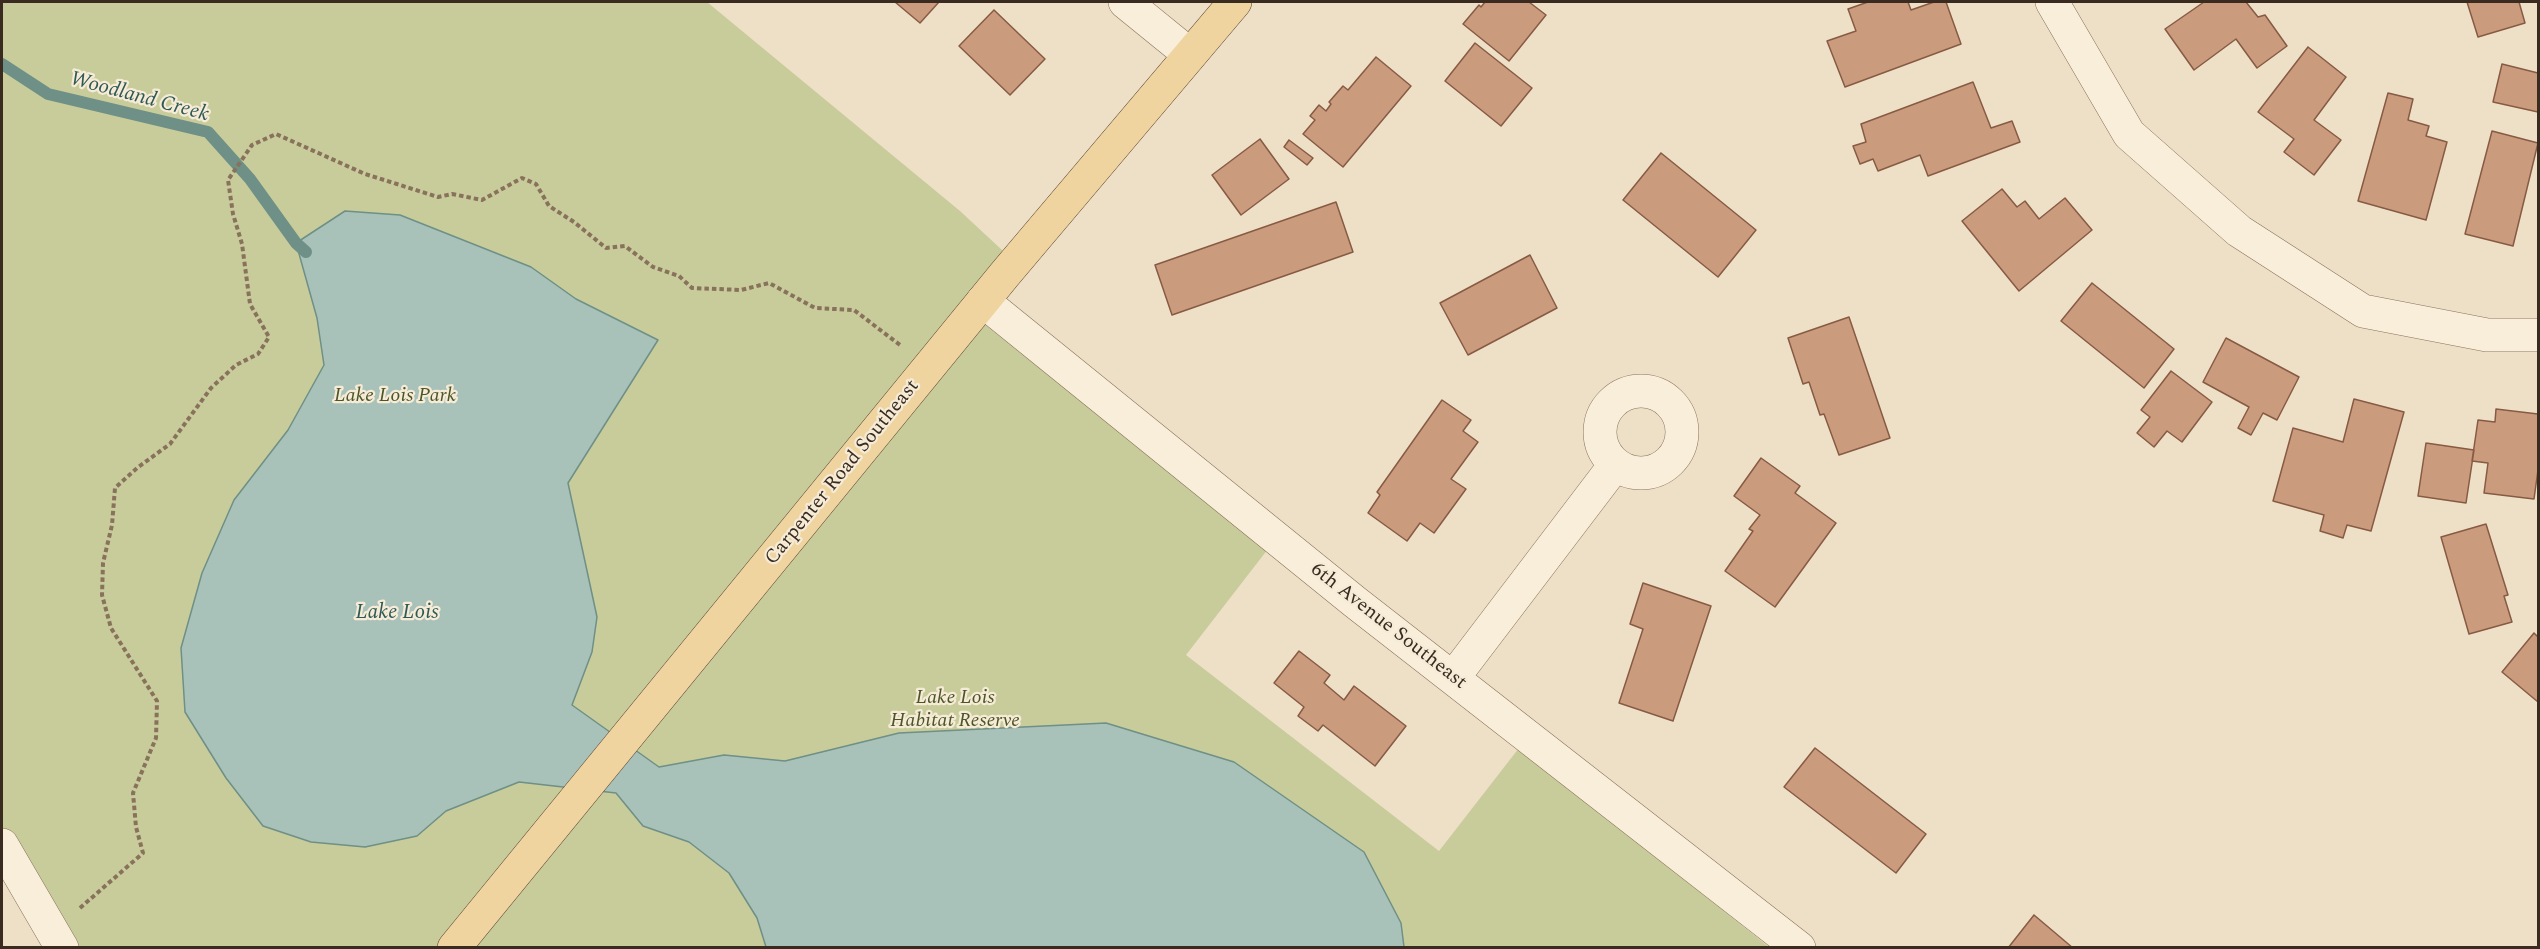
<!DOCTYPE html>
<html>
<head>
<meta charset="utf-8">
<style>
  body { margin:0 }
  #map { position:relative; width:2540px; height:949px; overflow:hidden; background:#eee0c7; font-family:Spectral,serif }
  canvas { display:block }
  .frame { position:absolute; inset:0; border:3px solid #392b20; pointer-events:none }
</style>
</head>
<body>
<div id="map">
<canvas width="2540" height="949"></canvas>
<div class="frame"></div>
</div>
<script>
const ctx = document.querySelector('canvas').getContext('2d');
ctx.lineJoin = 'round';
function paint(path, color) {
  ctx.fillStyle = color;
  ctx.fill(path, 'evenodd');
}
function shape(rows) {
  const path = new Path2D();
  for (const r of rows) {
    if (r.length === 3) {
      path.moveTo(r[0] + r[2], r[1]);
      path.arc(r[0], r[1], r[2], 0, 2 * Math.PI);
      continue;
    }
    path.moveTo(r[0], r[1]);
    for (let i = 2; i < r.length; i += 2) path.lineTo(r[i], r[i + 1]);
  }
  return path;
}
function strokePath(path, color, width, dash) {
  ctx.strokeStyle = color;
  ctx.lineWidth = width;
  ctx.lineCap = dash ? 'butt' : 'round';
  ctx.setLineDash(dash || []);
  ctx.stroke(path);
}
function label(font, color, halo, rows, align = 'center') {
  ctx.font = font + ' Spectral,serif';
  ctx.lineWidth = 4.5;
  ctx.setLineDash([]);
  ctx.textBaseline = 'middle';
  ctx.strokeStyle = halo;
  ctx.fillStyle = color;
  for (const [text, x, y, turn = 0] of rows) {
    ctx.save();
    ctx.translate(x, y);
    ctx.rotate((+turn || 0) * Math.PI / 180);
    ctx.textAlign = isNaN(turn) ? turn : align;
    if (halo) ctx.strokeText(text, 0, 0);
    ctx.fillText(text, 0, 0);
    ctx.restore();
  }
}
paint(shape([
  [2,2,707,2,960,211,1015,262,984,324,1268,549,1186,655,1439,851,1519,748,1769,947,62,947,2,845]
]), '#c8cc9a');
const water = shape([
  [345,211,400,215,531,267,576,299,658,340,568,483,597,617,592,652,572,705,659,767,724,755,785,761,899,733,1106,723,1234,762,1364,852,1401,923,1404,947,766,947,757,918,729,873,689,842,643,826,616,793,519,782,446,811,417,836,365,847,311,842,263,826,226,778,185,712,181,648,202,573,234,500,288,430,324,365,317,318,296,243,345,211]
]);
paint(water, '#a8c1b9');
strokePath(water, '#6e9086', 1.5);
strokePath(shape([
  [2,64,48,94,208,132,250,179,296,243,306,252]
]), '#6e9086', 12);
const building = shape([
  [895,2,939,2,920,23,895,2],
  [1485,2,1529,2,1546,15,1509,61,1463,24,1479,5,1481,7,1485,2],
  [1868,2,1908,2,1911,10,1934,2,1946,2,1961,44,1845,87,1827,41,1856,31,1848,9,1868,2],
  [2204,2,2246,2,2258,17,2265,15,2287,46,2257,68,2236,39,2194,70,2165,29,2204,2],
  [2467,2,2519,2,2525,23,2478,37,2467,2],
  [994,10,1045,59,1010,95,959,46,994,10],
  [1475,43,1532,88,1501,126,1445,81,1475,43],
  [2308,47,2346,77,2314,120,2341,140,2314,175,2284,152,2294,139,2258,112,2308,47],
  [1376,57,1411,86,1343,167,1303,134,1315,120,1310,116,1319,105,1326,111,1331,104,1329,102,1343,86,1348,90,1376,57],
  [2502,64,2538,73,2538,112,2493,102,2502,64],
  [1973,82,1991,128,2012,121,2020,142,1928,176,1920,155,1878,171,1873,159,1860,164,1853,146,1866,142,1861,124,1973,82],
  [2388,93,2413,99,2408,120,2429,126,2426,136,2447,142,2426,220,2358,201,2388,93],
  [2492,131,2538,143,2513,246,2465,234,2492,131],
  [1260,139,1289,179,1241,215,1212,175,1260,139],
  [1289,140,1313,158,1307,165,1284,147,1289,140],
  [1661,153,1756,230,1718,277,1623,200,1661,153],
  [2002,189,2017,207,2025,201,2039,219,2065,198,2092,230,2019,291,1962,221,2002,189],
  [1336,202,1353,252,1172,315,1155,265,1336,202],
  [1530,255,1557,308,1468,355,1440,303,1530,255],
  [2092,283,2174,349,2144,388,2061,321,2092,283],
  [1849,317,1890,438,1839,455,1824,414,1820,415,1809,382,1803,384,1788,338,1849,317],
  [2226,338,2299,377,2277,420,2263,413,2251,435,2238,428,2249,407,2203,382,2226,338],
  [2171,371,2212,402,2182,442,2167,431,2154,447,2137,433,2150,417,2141,410,2171,371],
  [2354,399,2404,412,2371,531,2347,525,2343,538,2320,531,2324,515,2273,501,2293,428,2343,442,2354,399],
  [1442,400,1471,420,1463,431,1478,442,1451,479,1466,489,1434,533,1420,523,1407,541,1368,513,1380,495,1377,492,1442,400],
  [2496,409,2538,414,2538,470,2534,499,2484,493,2488,463,2472,461,2478,420,2495,422,2496,409],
  [2426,443,2474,450,2466,503,2418,496,2426,443],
  [1761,458,1800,486,1795,493,1836,523,1775,607,1725,571,1753,531,1749,529,1760,515,1734,496,1761,458],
  [2486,524,2508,595,2504,596,2512,622,2469,634,2441,537,2486,524],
  [1643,583,1711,606,1673,721,1619,703,1643,629,1630,624,1643,583],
  [2534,633,2538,637,2538,702,2502,672,2534,633],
  [1299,651,1330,675,1324,683,1344,700,1354,686,1406,726,1375,766,1323,725,1318,731,1298,716,1304,707,1274,683,1299,651],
  [1815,748,1926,834,1896,873,1784,787,1815,748],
  [2034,915,2073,948,2008,948,2034,915]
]);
paint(building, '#cb9b7d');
strokePath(building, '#875b43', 1.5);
const minor = shape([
  [1125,2,1189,54],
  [2052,2,2129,134,2239,231,2363,311,2487,335,2538,335],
  [983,301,1355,602,1799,948],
  [1641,432,41],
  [1453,678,1615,465],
  [2,845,62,948]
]);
const major = shape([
  [454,948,1005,274,1235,2]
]);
strokePath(minor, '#89725c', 34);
strokePath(major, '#574130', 34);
strokePath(shape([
  [80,908,143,853,136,827,133,793,156,738,157,701,111,628,102,595,103,563,112,525,115,488,137,468,170,444,211,388,236,365,258,354,269,337,250,304,242,244,233,214,228,180,252,145,276,134,365,174,438,197,452,194,482,200,522,178,536,184,549,206,574,222,606,248,625,246,653,267,679,276,692,288,741,290,769,283,815,308,854,310,900,345]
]), '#89725c', 4, [4.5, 3]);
strokePath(minor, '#f8eeda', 33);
strokePath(major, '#efd4a0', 33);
label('italic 20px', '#4b5527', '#f5ebd6', [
  ["Lake Lois Park",395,397],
  ["Lake Lois",955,699],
  ["Habitat Reserve",955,722]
]);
label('20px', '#392b20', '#f5ebd6', [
  ["Carpenter Road Southeast",843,473,-51],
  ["6th Avenue Southeast",1388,627,38]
]);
label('italic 21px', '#2f5955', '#f5ebd6', [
  ["Woodland Creek",139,98,15],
  ["Lake Lois",397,614]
]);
</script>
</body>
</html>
